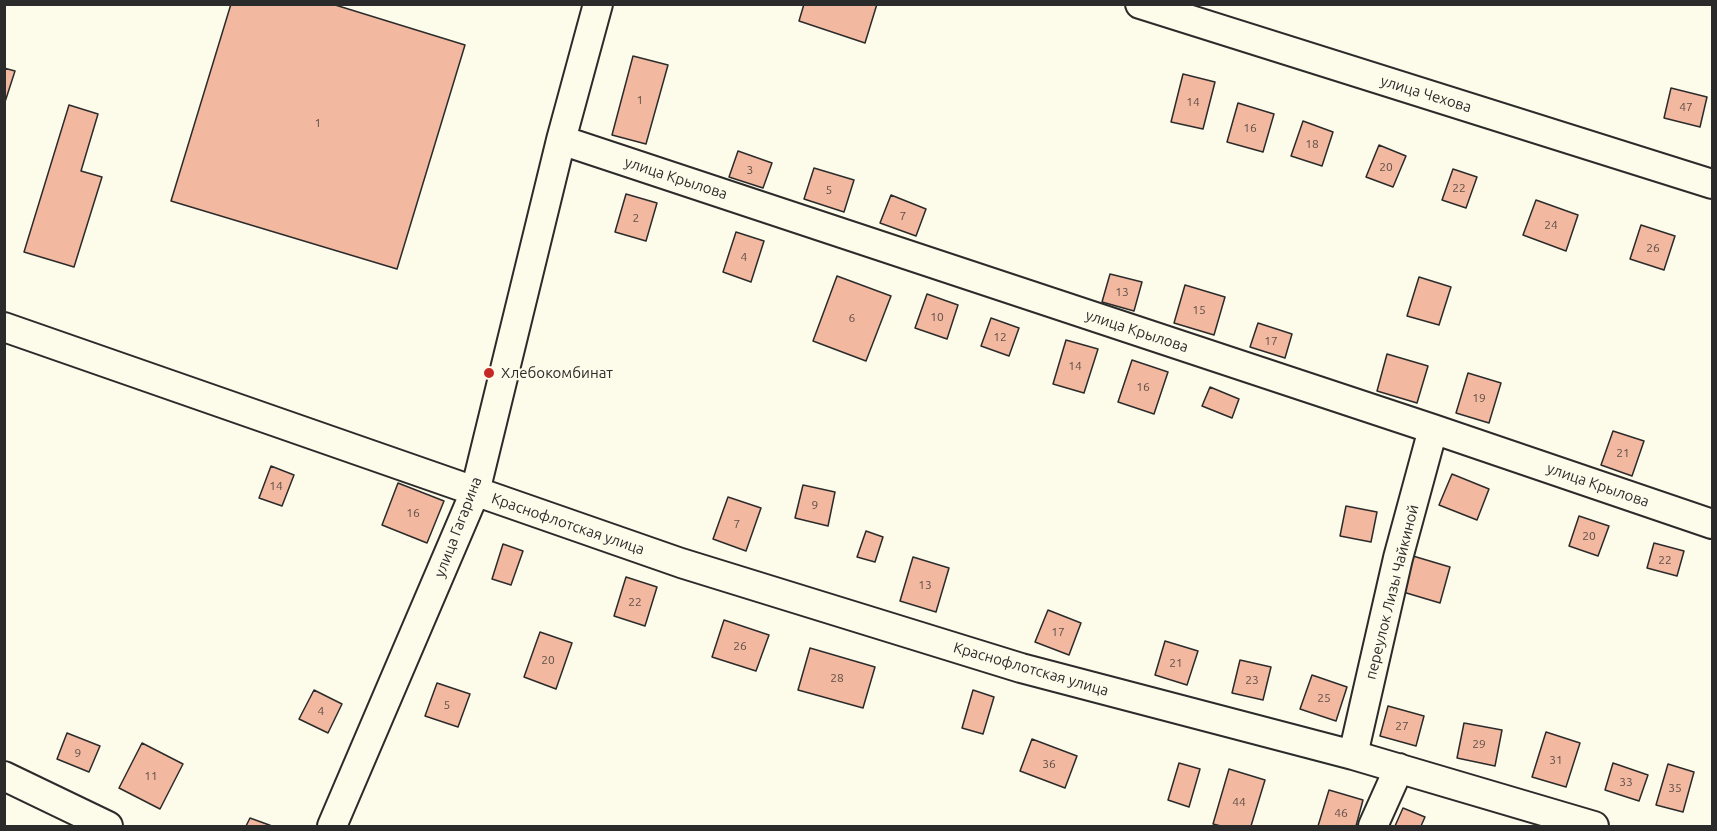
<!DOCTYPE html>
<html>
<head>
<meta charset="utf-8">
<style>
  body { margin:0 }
  #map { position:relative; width:1717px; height:831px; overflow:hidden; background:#fdfbea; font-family:Ubuntu,sans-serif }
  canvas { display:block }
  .frame { position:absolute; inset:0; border:6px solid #2b2b2b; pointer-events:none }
</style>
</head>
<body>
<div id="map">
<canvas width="1717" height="831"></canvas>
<div class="frame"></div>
</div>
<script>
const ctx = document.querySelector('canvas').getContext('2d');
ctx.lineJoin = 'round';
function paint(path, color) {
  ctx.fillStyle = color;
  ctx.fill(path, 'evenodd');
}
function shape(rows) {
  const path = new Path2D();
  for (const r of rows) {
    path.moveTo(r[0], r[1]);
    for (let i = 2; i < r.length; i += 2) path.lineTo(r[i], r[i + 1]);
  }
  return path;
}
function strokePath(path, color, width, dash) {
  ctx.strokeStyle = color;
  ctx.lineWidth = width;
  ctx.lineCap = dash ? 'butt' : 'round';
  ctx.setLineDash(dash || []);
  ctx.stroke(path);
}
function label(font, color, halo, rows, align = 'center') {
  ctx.font = font + ' Ubuntu,sans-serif';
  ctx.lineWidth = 4.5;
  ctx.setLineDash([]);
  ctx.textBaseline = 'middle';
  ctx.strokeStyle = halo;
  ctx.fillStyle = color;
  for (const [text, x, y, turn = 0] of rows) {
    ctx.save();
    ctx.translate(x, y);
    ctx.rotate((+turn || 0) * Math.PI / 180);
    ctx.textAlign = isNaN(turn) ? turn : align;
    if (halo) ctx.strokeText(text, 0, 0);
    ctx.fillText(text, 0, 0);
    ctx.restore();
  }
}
const building = shape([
  [231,4,332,4,465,45,397,269,171,201,231,4],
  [804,4,877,4,865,43,799,21,804,4],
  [633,56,668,65,646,144,612,135,633,56],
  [4,68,15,71,4,105,4,68],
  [1183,74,1215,82,1203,129,1171,122,1183,74],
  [1671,88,1707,97,1700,127,1664,118,1671,88],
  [1238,103,1274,114,1263,152,1227,142,1238,103],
  [69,105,98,114,81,171,102,177,74,267,24,252,69,105],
  [1303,121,1333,132,1322,166,1291,156,1303,121],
  [1379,145,1406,156,1393,187,1366,177,1379,145],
  [738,151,772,163,763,188,729,177,738,151],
  [814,168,854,180,844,212,804,199,814,168],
  [1453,169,1477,177,1466,208,1442,200,1453,169],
  [626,194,657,203,646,241,615,232,626,194],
  [891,195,926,209,916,236,880,223,891,195],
  [1536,200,1578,215,1566,251,1523,235,1536,200],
  [1641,225,1675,236,1664,270,1630,259,1641,225],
  [736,232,764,241,751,282,723,272,736,232],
  [1110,274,1142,282,1134,311,1102,302,1110,274],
  [837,276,891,296,866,361,813,341,837,276],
  [1419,277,1451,287,1439,325,1407,316,1419,277],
  [1185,285,1225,297,1214,335,1174,323,1185,285],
  [927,294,958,305,947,339,915,328,927,294],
  [991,318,1019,328,1009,356,981,346,991,318],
  [1258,323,1292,334,1285,358,1250,347,1258,323],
  [1066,340,1098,349,1084,393,1053,384,1066,340],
  [1387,354,1428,366,1417,403,1377,391,1387,354],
  [1132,360,1168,372,1154,414,1118,402,1132,360],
  [1468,373,1501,383,1489,423,1456,413,1468,373],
  [1210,387,1239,399,1232,418,1202,406,1210,387],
  [1613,431,1644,441,1632,476,1601,465,1613,431],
  [271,466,294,475,282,506,259,498,271,466],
  [1452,474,1489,489,1477,520,1439,505,1452,474],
  [398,483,444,501,427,543,382,525,398,483],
  [803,485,835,492,828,526,795,518,803,485],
  [728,497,761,508,746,551,713,539,728,497],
  [1346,506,1377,512,1371,542,1340,536,1346,506],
  [1579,516,1609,526,1598,556,1569,546,1579,516],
  [866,531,883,537,875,562,857,557,866,531],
  [1654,543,1684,551,1677,576,1647,568,1654,543],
  [503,544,523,551,511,585,492,579,503,544],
  [1413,556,1450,567,1440,603,1403,592,1413,556],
  [913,557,949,568,936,612,900,601,913,557],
  [626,577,657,587,645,626,614,616,626,577],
  [1048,610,1081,623,1069,655,1035,642,1048,610],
  [724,620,769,635,756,671,712,657,724,620],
  [540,632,572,643,556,689,524,677,540,632],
  [1165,641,1198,651,1187,685,1155,675,1165,641],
  [810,648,875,667,863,708,798,690,810,648],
  [1240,660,1271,667,1263,700,1232,693,1240,660],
  [1312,675,1347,687,1336,721,1300,709,1312,675],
  [437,683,470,694,458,727,425,716,437,683],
  [314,690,342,704,328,733,299,719,314,690],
  [973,690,994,697,983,734,962,728,973,690],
  [1388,706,1424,716,1416,746,1380,736,1388,706],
  [1464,723,1502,730,1495,766,1457,758,1464,723],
  [1546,732,1580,743,1566,787,1532,777,1546,732],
  [67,733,100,746,89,772,57,759,67,733],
  [1032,739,1077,756,1065,788,1020,771,1032,739],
  [142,743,183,764,160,809,119,788,142,743],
  [1179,763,1200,769,1189,807,1168,800,1179,763],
  [1613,763,1648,775,1639,801,1605,790,1613,763],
  [1668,764,1694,772,1683,812,1656,805,1668,764],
  [1229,769,1265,780,1251,826,1221,826,1213,824,1229,769],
  [1329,790,1363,800,1356,826,1318,826,1329,790],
  [1403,808,1425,817,1421,826,1395,826,1403,808],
  [250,818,272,826,246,826,250,818]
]);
paint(building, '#f2b8a0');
strokePath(building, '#2b2b2b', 1.5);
const minor = shape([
  [1140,4,1712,184],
  [561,140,1433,429,1712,524],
  [4,327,681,563,1021,668,1353,755,1594,826],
  [1353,755,1398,558,1433,429],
  [4,776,108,826],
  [332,826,475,492,561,140,598,4],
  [1373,826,1399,768]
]);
strokePath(minor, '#2b2b2b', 32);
strokePath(minor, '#fdfbea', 28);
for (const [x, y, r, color] of [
  [489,373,6,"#c62828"]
]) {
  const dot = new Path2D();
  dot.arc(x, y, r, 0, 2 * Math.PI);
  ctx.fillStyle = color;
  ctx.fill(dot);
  strokePath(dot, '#fdfbea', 2);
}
label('12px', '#5d4e48', null, [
  ["1",640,100],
  ["14",1193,102],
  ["47",1686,107],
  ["1",318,123],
  ["16",1250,128],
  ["18",1312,144],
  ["20",1386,167],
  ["3",750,170],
  ["22",1459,188],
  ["5",829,190],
  ["7",903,216],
  ["2",636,218],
  ["24",1551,225],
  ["26",1653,248],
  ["4",744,257],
  ["13",1122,292],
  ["15",1199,310],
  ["10",937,317],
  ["6",852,318],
  ["12",1000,337],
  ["17",1271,341],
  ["14",1075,366],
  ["16",1143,387],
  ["19",1479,398],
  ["21",1623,453],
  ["14",276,486],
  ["9",815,505],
  ["16",413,513],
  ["7",737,524],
  ["20",1589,536],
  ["22",1665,560],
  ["13",925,585],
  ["22",635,602],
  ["17",1058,632],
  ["26",740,646],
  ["20",548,660],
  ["21",1176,663],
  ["28",837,678],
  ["23",1252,680],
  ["25",1324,698],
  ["5",447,705],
  ["4",321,711],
  ["27",1402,726],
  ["29",1479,744],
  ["9",78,753],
  ["31",1556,760],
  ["36",1049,764],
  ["11",151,776],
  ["33",1626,782],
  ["35",1675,788],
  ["44",1239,802],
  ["46",1341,813]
]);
label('15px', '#2b2b2b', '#fdfbea', [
  ["улица Чехова",1426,94,17],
  ["улица Крылова",676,178,18],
  ["улица Крылова",1137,331,18],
  ["улица Крылова",1598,485,19],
  ["Краснофлотская улица",568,524,19],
  ["улица Гагарина",458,527,-69],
  ["переулок Лизы Чайкиной",1392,592,-76],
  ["Краснофлотская улица",1031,669,16]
]);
label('15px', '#2b2b2b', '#fdfbea', [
  ["Хлебокомбинат",501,373]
], 'left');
</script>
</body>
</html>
